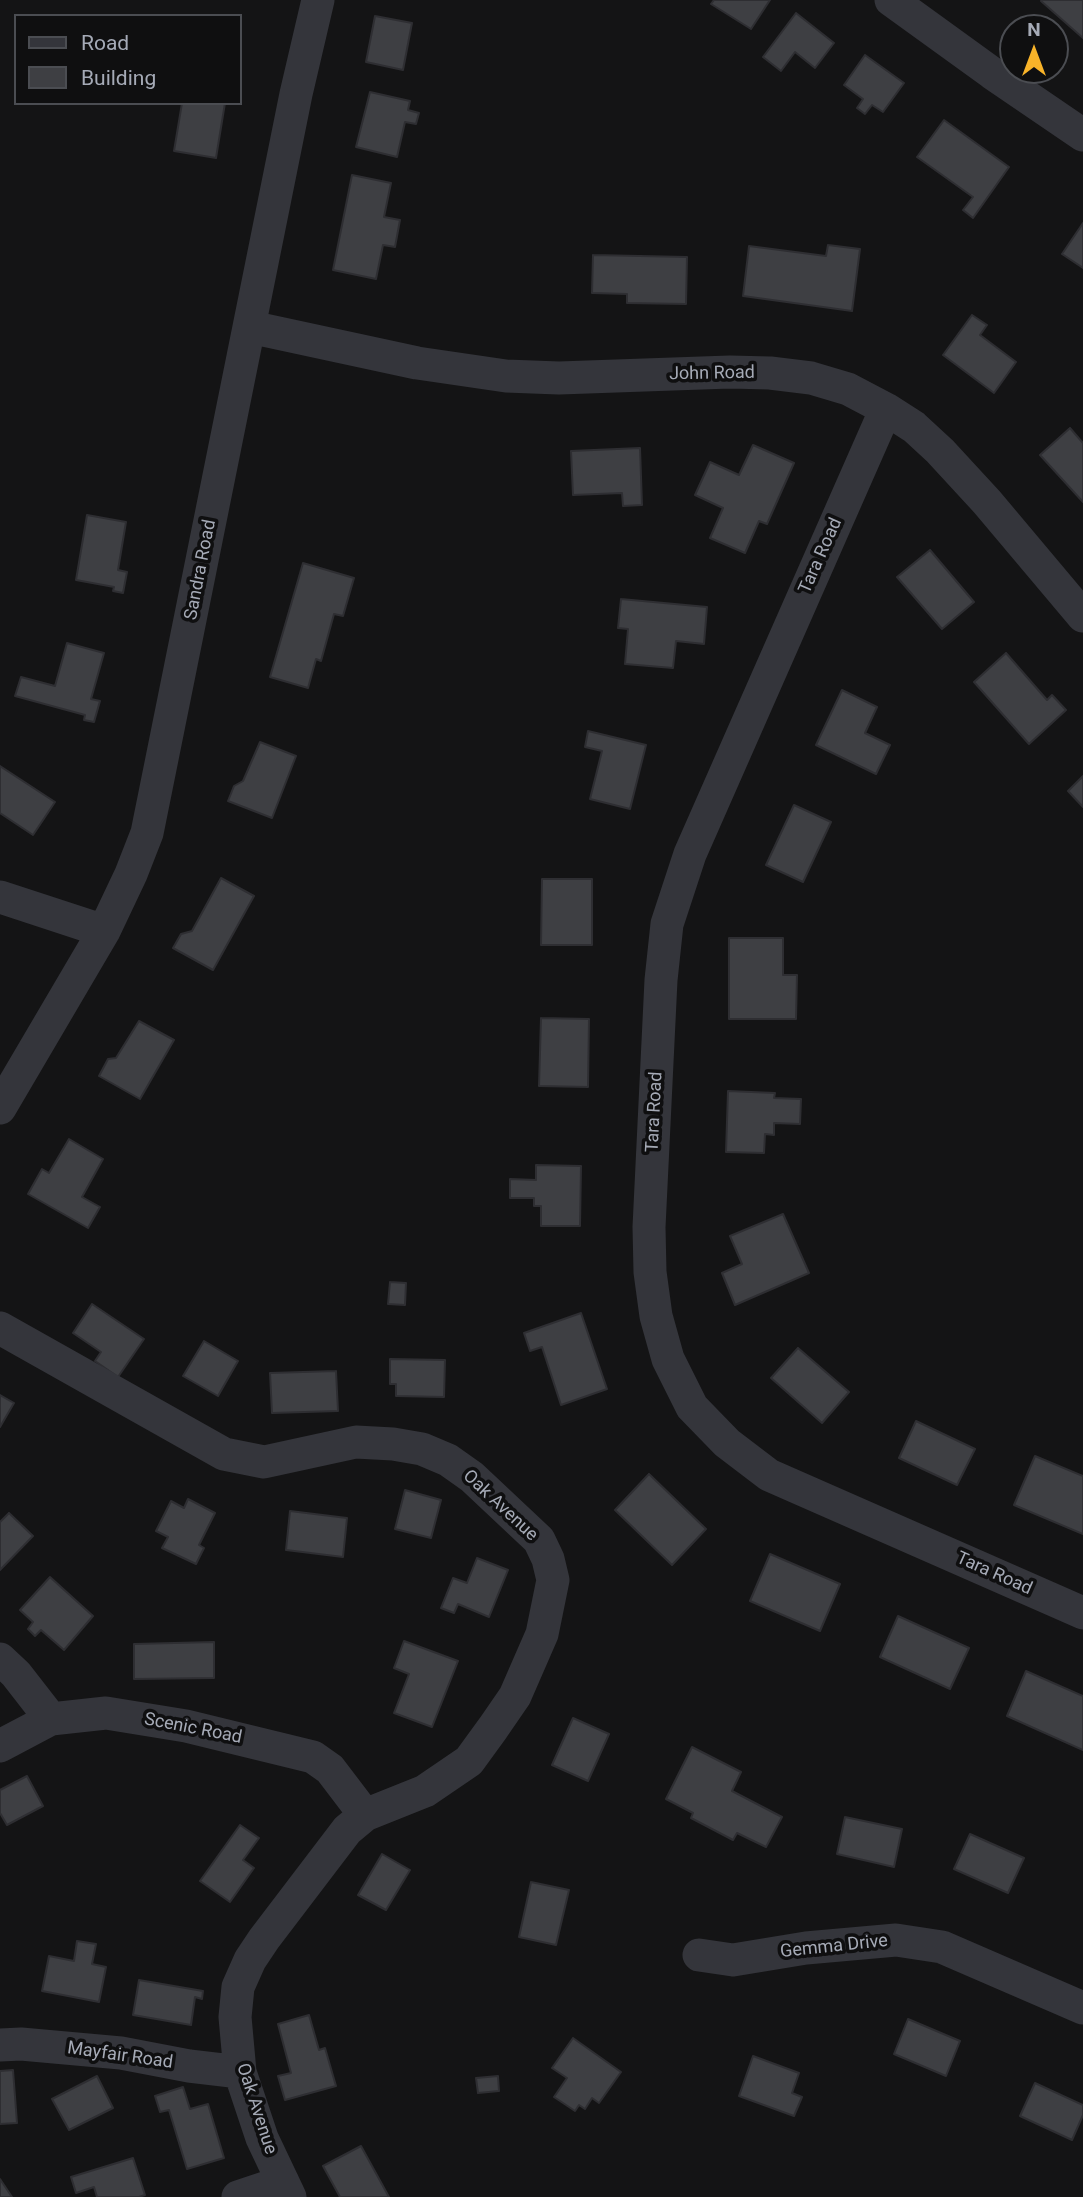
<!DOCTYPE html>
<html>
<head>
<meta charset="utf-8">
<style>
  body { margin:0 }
  #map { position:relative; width:1083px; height:2197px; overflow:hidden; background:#141415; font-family:Roboto,sans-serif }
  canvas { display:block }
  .legend { position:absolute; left:14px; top:14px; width:228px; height:91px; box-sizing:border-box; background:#0f0f10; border:2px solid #4b4d52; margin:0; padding:9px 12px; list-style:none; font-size:21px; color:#a5aab6 }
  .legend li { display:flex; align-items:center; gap:14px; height:35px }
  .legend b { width:35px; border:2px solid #4b4d52 }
  .north { position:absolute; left:999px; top:14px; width:70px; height:70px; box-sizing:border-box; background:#0f0f10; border:2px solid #4b4d52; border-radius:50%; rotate:0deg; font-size:19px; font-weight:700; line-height:28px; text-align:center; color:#a5aab6 }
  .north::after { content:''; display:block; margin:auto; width:24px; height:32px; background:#f8b329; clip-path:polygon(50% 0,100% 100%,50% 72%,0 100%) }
</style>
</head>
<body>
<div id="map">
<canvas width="1083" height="2197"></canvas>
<ul class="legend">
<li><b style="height:9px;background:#34353b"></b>Road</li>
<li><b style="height:19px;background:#3e3f43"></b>Building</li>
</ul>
<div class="north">N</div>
</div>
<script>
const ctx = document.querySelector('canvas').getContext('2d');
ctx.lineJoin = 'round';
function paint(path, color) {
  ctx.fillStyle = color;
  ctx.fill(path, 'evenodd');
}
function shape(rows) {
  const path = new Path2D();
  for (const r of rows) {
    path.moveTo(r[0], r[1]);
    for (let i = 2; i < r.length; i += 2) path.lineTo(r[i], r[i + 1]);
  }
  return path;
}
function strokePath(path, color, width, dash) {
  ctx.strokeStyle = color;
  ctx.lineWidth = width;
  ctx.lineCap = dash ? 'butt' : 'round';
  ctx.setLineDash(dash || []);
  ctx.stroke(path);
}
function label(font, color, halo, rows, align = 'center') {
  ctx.font = font + ' Roboto,sans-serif';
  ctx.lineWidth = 7;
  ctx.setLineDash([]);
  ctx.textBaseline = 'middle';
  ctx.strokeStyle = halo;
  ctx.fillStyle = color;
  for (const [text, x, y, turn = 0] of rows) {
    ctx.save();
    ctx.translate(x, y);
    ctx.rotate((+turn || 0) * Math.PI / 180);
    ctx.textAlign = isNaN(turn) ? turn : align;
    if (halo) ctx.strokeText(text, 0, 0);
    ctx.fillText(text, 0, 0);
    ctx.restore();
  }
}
const building = shape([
  [714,0,770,0,751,29,711,4,714,0],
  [1042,0,1083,0,1083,38,1041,1,1042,0],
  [796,13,834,43,815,68,795,52,781,71,763,57,796,13],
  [375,16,412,23,403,70,366,62,375,16],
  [865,55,904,83,883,112,872,105,865,114,857,108,863,99,844,85,865,55],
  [370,92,410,101,408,110,419,113,416,124,405,122,397,157,356,147,370,92],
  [182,103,225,103,216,158,174,151,182,103],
  [944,120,1009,167,973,218,963,210,973,197,917,157,944,120],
  [352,175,391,183,384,217,400,220,395,247,383,245,376,279,333,270,352,175],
  [1083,223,1083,268,1062,254,1083,223],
  [828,245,860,249,852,311,743,296,749,246,826,256,828,245],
  [593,255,687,257,686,304,627,303,627,294,592,293,593,255],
  [972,315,987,325,980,335,1016,362,994,393,943,355,972,315],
  [1070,428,1083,443,1083,502,1040,455,1070,428],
  [753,445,794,463,767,524,759,521,745,553,710,538,723,508,695,495,710,462,739,475,753,445],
  [640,448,642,505,623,506,622,493,573,495,571,451,640,448],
  [87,515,126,522,118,570,127,572,123,593,113,591,114,587,76,580,87,515],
  [930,550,974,602,942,629,897,577,930,550],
  [303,563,354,578,343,616,334,614,321,661,316,659,308,688,270,677,303,563],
  [621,599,707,607,704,644,676,641,673,668,625,664,628,629,618,628,621,599],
  [67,643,104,653,91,699,100,701,94,722,84,720,85,715,15,696,21,677,55,686,67,643],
  [1006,653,1047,700,1052,695,1066,710,1029,744,974,682,1006,653],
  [842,690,877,707,865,733,890,745,876,774,816,745,842,690],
  [588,731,646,745,630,809,590,799,602,751,585,747,588,731],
  [260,742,296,756,272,818,228,801,234,786,243,781,260,742],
  [0,766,55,802,33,835,0,813,0,766],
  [1083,776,1083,807,1068,791,1083,776],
  [794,805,831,822,803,882,766,865,794,805],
  [221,878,254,896,213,970,173,948,181,934,192,931,221,878],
  [542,879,592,879,592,945,541,945,542,879],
  [729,938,783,938,783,975,797,975,796,1019,729,1019,729,938],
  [541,1018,589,1019,588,1087,539,1086,541,1018],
  [139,1021,174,1040,140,1099,99,1076,108,1059,116,1058,139,1021],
  [728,1091,775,1093,774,1098,801,1099,800,1124,774,1123,774,1135,765,1134,764,1153,726,1152,728,1091],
  [69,1139,103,1159,82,1197,100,1207,88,1228,28,1194,42,1169,49,1173,69,1139],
  [536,1165,581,1166,580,1226,541,1226,541,1206,534,1206,534,1198,510,1198,510,1179,536,1180,536,1165],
  [783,1214,809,1273,735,1305,722,1273,742,1264,730,1236,783,1214],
  [390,1282,406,1283,405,1305,388,1304,390,1282],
  [92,1304,144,1339,118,1377,95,1361,101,1352,73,1333,92,1304],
  [581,1313,607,1389,561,1405,542,1347,530,1351,524,1333,581,1313],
  [204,1341,238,1361,218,1396,183,1376,204,1341],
  [798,1348,849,1392,822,1423,771,1378,798,1348],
  [390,1359,445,1360,444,1397,396,1396,396,1384,390,1384,390,1359],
  [336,1371,338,1411,272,1413,270,1373,336,1371],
  [0,1395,14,1403,0,1427,0,1395],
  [916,1421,975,1449,957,1485,899,1458,916,1421],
  [1035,1456,1083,1476,1083,1534,1014,1505,1035,1456],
  [649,1474,706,1529,672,1565,615,1510,649,1474],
  [405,1490,441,1500,431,1538,395,1529,405,1490],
  [188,1499,215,1513,199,1545,204,1548,196,1564,162,1548,168,1537,156,1531,171,1501,184,1508,188,1499],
  [290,1511,347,1518,343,1557,286,1550,290,1511],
  [9,1513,33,1536,0,1570,0,1522,9,1513],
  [770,1554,840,1584,820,1631,750,1601,770,1554],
  [477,1558,508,1570,489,1617,458,1604,454,1613,441,1608,453,1578,467,1583,477,1558],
  [50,1577,93,1616,64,1650,41,1630,35,1636,28,1629,33,1622,20,1610,50,1577],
  [898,1616,969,1648,950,1689,880,1657,898,1616],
  [404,1641,458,1661,432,1727,394,1713,409,1674,394,1668,404,1641],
  [214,1642,214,1678,134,1679,134,1644,214,1642],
  [1026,1671,1083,1696,1083,1750,1007,1716,1026,1671],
  [573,1718,609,1734,588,1781,552,1765,573,1718],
  [692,1747,741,1772,732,1791,782,1817,766,1847,737,1833,733,1840,691,1818,693,1813,666,1799,692,1747],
  [27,1776,43,1806,7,1825,0,1813,0,1790,27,1776],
  [845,1817,902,1829,894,1867,837,1854,845,1817],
  [240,1825,259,1838,243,1860,254,1868,230,1902,200,1881,240,1825],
  [970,1834,1024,1858,1008,1893,954,1869,970,1834],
  [382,1854,410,1870,386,1910,358,1895,382,1854],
  [531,1882,569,1890,556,1945,519,1937,531,1882],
  [77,1941,96,1944,92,1964,106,1967,99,2002,42,1991,49,1956,74,1961,77,1941],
  [139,1980,203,1991,202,1999,195,1997,191,2025,133,2015,139,1980],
  [309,2015,319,2050,325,2048,336,2086,285,2100,278,2076,291,2073,278,2024,309,2015],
  [908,2019,960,2041,946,2076,894,2054,908,2019],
  [573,2038,621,2072,599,2103,592,2098,585,2109,579,2105,575,2111,554,2097,567,2078,552,2068,573,2038],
  [753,2056,799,2073,792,2093,802,2097,794,2116,739,2096,753,2056],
  [13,2070,17,2123,0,2124,0,2071,13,2070],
  [97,2076,113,2108,69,2130,52,2099,97,2076],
  [498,2076,499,2091,478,2093,476,2078,498,2076],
  [1035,2083,1083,2105,1083,2115,1072,2140,1020,2116,1035,2083],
  [183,2087,190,2109,208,2104,224,2158,187,2169,169,2110,160,2112,155,2096,183,2087],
  [361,2146,389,2197,340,2197,323,2166,361,2146],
  [133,2158,145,2195,139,2197,97,2197,94,2187,76,2193,71,2177,133,2158],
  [0,2179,12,2197,0,2197,0,2179]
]);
paint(building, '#3e3f43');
strokePath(building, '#2e2e32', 2);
strokePath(shape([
  [891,0,992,73,1083,135],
  [250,327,417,363,506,376,559,378,730,372,770,373,811,378,848,389,886,409,914,427,940,451,987,502,1083,616],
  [886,409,690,854,667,924,661,980,649,1227,650,1272,656,1316,668,1359,692,1407,727,1443,769,1475,1083,1613],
  [0,897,104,931],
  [0,1108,104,931,131,874,147,833,296,94,318,0],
  [0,1328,224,1454,264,1462,356,1442,393,1444,422,1449,448,1460,472,1477,539,1540,548,1559,553,1580,542,1634,515,1696,493,1728,469,1761,425,1791,365,1815,347,1830,264,1939,250,1960,238,1987,235,2017,240,2072,262,2138,290,2197],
  [0,1659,16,1674,51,1719],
  [0,1746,51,1719,106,1713,186,1726,313,1757,330,1769,365,1815],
  [699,1955,733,1960,806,1948,896,1940,942,1947,1083,2008],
  [0,2045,21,2044,121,2053,189,2066,240,2072],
  [238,2197,283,2182]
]), '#34353b', 33);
label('18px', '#a5aab6', '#0f0f10', [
  ["John Road",712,374,-1],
  ["Tara Road",821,556,-66],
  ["Sandra Road",201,570,-79],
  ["Tara Road",655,1112,-87],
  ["Oak Avenue",500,1506,43],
  ["Tara Road",994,1574,24],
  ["Scenic Road",193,1729,11],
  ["Gemma Drive",834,1947,-6],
  ["Mayfair Road",120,2056,8],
  ["Oak Avenue",256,2109,72]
]);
</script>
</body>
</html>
